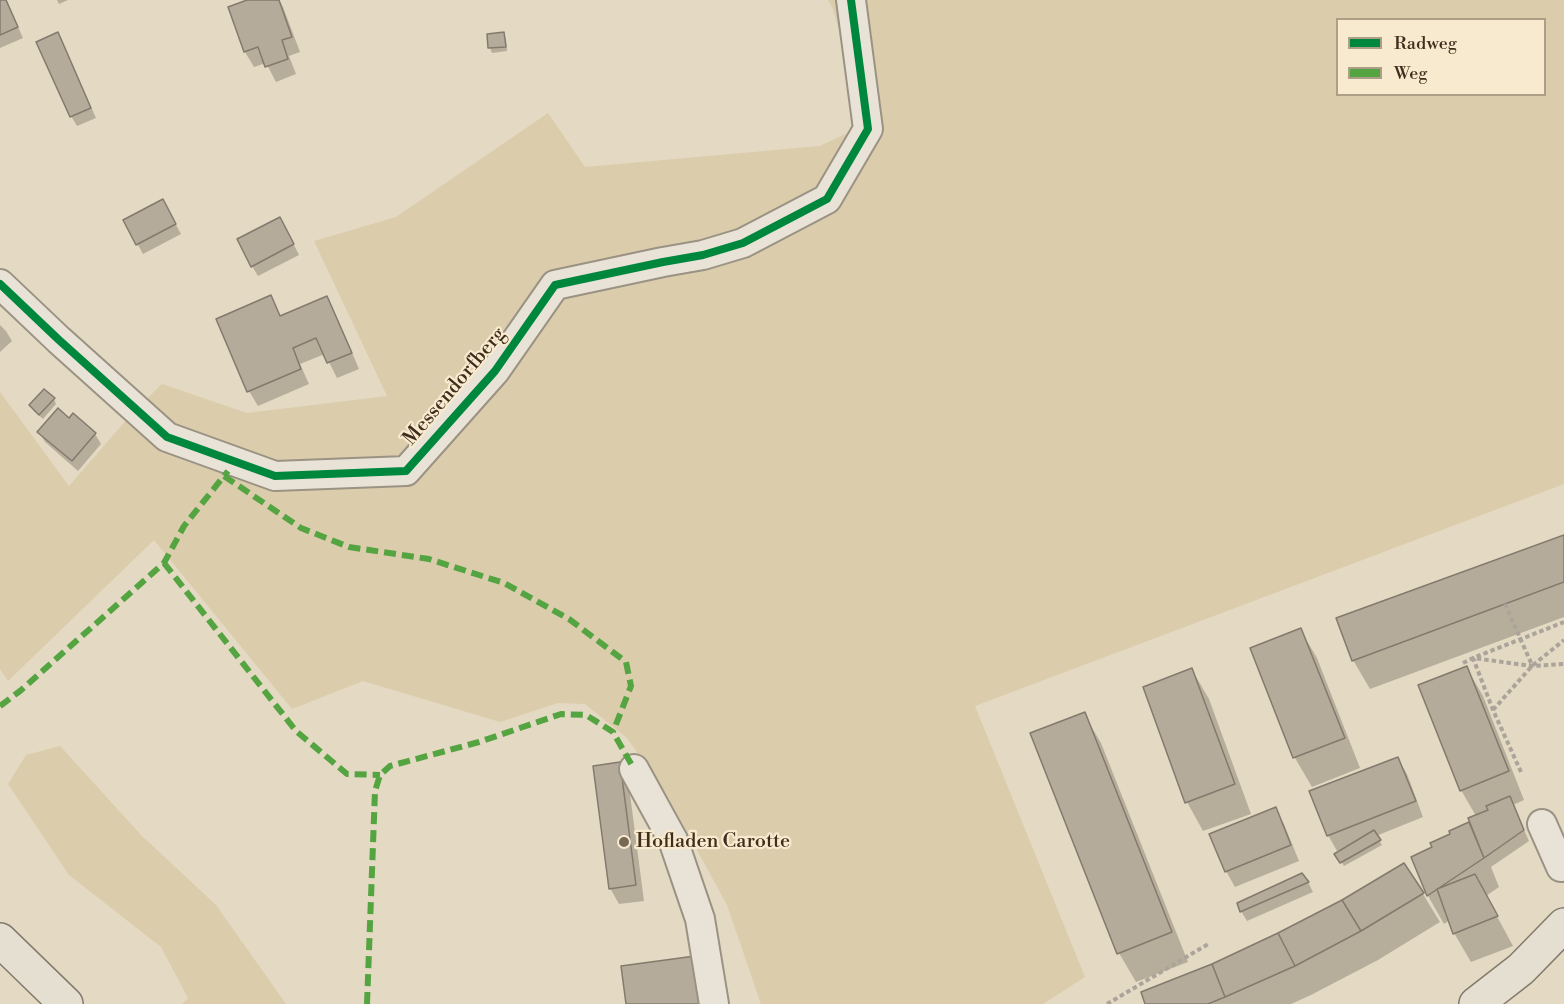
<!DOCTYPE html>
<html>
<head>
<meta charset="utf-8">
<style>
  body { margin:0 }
  #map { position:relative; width:1564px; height:1004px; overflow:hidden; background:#e4d9c2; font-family:"Libre Bodoni",serif }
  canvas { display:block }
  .legend { position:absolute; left:1336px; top:18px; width:210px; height:78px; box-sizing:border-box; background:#f7eace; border:2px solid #ad9e87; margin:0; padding:8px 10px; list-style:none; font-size:18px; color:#3e2d1c }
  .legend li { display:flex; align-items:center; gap:12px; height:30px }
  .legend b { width:30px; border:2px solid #ad9e87 }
</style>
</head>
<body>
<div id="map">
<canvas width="1564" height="1004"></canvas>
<ul class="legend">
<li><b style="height:8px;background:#00873e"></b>Radweg</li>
<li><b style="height:8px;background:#54a441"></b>Weg</li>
</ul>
</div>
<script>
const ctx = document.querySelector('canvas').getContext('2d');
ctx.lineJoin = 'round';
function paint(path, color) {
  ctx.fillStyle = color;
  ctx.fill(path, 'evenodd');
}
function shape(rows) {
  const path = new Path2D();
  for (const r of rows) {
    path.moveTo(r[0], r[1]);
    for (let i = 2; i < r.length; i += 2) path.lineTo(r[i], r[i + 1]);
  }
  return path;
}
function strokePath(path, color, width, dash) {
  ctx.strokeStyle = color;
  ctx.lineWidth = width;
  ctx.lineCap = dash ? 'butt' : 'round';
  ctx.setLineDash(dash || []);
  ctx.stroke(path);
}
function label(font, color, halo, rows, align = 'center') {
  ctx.font = font + ' "Libre Bodoni",serif';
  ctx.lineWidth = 4.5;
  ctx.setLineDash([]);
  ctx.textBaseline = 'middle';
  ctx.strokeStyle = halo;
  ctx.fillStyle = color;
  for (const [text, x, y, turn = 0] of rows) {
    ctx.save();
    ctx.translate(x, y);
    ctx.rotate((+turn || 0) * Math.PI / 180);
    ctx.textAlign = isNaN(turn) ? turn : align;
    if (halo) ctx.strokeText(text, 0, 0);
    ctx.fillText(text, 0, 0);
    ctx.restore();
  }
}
paint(shape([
  [828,0,1564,0,1564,484,975,706,1085,977,1043,1004,761,1004,727,905,667,795,627,738,585,704,558,703,500,722,363,681,292,709,154,540,8,681,0,669,0,392,69,486,136,409,162,384,247,413,387,396,314,241,396,217,548,113,585,167,820,146,843,135,867,129,833,9],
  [1338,20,1544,20,1544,94,1338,94],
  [60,746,142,836,216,905,286,1004,182,1004,188,998,161,947,69,875,8,784,26,755]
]), '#dbccac');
paint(shape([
  [0,0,6,0,23,38,0,48],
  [57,0,68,0,59,4],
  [252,0,279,0,283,7,300,52,289,56,296,74,276,82,266,63,254,67,245,52,230,8],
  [58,34,63,44,96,118,77,126,71,116],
  [503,34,506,39,507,51,492,53,490,48,488,35],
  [163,201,181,234,143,254,125,221],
  [286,229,299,255,258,276,252,266],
  [270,297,281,317,327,298,335,313,359,369,337,378,325,354,300,364,309,384,258,406,249,391],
  [0,325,6,331,12,341,0,352],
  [54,399,56,404,43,419,33,410,31,406],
  [73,415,95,434,101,444,78,471,45,442,39,432,69,420],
  [1564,536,1564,617,1370,689,1353,660],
  [1300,629,1317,658,1360,768,1312,787,1295,758,1252,648],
  [1466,667,1483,696,1524,800,1513,805,1529,841,1491,867,1499,887,1486,896,1513,946,1471,962,1454,933,1450,920,1444,924,1428,896,1413,858,1434,848,1452,835,1451,832,1471,823,1476,816,1461,790],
  [1192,670,1209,699,1251,814,1203,831,1187,802],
  [1084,714,1101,743,1188,962,1136,982,1119,953,1032,734],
  [1398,759,1407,774,1423,817,1376,836,1382,845,1344,866,1337,855,1346,847,1337,851,1328,835],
  [619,764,628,779,644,901,619,904,610,888],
  [1275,809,1284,824,1299,861,1235,887,1226,871],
  [1404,865,1423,894,1440,922,1378,960,1311,995,1291,1004,1147,1004,1212,966,1343,901],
  [1308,882,1313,892,1247,921,1241,911]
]), '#0003');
const building = shape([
  [0,0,6,0,18,27,0,35,0,0],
  [247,0,279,0,292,37,282,40,288,59,265,67,258,47,244,52,228,7,247,0],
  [58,32,91,108,70,117,36,42,58,32],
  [504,32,506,47,488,48,487,34,504,32],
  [163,199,176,224,136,245,123,220,163,199],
  [280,217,294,244,251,267,237,239,280,217],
  [271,295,280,316,327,296,352,353,327,363,316,338,293,348,301,369,247,392,216,319,271,295],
  [44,389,55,398,39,415,29,405,44,389],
  [58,408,69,418,73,413,96,433,72,461,37,432,58,408],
  [1564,535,1564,582,1352,661,1336,618,1564,535],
  [1301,628,1345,738,1293,758,1250,648,1301,628],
  [1467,666,1509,771,1460,791,1418,685,1467,666],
  [1192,668,1235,784,1185,803,1143,687,1192,668],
  [1085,712,1172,932,1117,954,1030,733,1085,712],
  [1398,757,1416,801,1327,836,1309,791,1398,757],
  [620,762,636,885,609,889,593,766,620,762],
  [1510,796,1524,830,1484,858,1468,818,1488,810,1486,806,1510,796],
  [1276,807,1291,845,1225,872,1209,834,1276,807],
  [1469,822,1484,858,1427,896,1411,857,1432,847,1430,843,1450,834,1449,831,1469,822],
  [1374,830,1381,840,1340,863,1334,854,1374,830],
  [1404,863,1424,893,1361,931,1342,900,1404,863],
  [1302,873,1309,882,1240,912,1237,903,1302,873],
  [1475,874,1498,916,1453,934,1437,889,1475,874],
  [1342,900,1361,931,1295,966,1278,933,1342,900],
  [1278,933,1295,966,1225,997,1212,964,1278,933],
  [695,956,702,1004,626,1004,621,966,695,956],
  [1212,964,1225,997,1208,1004,1145,1004,1141,992,1212,964]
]);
paint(building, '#b4ab9b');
strokePath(building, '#837a6d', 1.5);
const minor = shape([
  [0,284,59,340,167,437,275,476,406,471,495,371,555,285,663,262,703,255,743,243,827,199,868,129,851,0],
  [634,769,673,840,700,919,714,1004],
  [1542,824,1561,867,1564,865]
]);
const major = shape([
  [0,940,66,1004],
  [1476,1004,1521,969,1564,925]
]);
strokePath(minor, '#9a9283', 32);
strokePath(major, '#837a6d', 36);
strokePath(shape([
  [1505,604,1532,665],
  [1463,663,1473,658,1532,666,1564,664],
  [1493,710,1532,666,1564,640],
  [1521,772,1493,710,1473,658,1564,622],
  [1107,1004,1210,943]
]), '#aba49a', 4, [4.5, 3]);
strokePath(minor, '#e9e3d7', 28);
strokePath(major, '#e5dfd1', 33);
strokePath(shape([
  [224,476,301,528,349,547,429,559,504,583,569,619,626,662,631,686,613,732],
  [164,563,296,731,347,774,380,775],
  [0,706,20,691,164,563,184,526,228,471],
  [367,1004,375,791,380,775,390,766,479,742,561,714,586,715,613,732,634,769]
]), '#54a441', 6, [12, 6]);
strokePath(shape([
  [0,284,59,340,167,437,275,476,406,471,495,371,555,285,663,262,703,255,743,243,827,199,868,129,851,0]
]), '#00873e', 8);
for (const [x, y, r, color] of [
  [624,842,6,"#786956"]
]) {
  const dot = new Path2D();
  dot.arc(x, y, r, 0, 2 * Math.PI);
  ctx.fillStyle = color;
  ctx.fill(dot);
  strokePath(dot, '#f7eace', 2);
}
label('20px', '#3e2d1c', '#f7eace', [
  ["Messendorfberg",455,387,-50]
]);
label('20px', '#3e2d1c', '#f7eace', [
  ["Hofladen Carotte",636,842]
], 'left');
</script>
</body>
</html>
